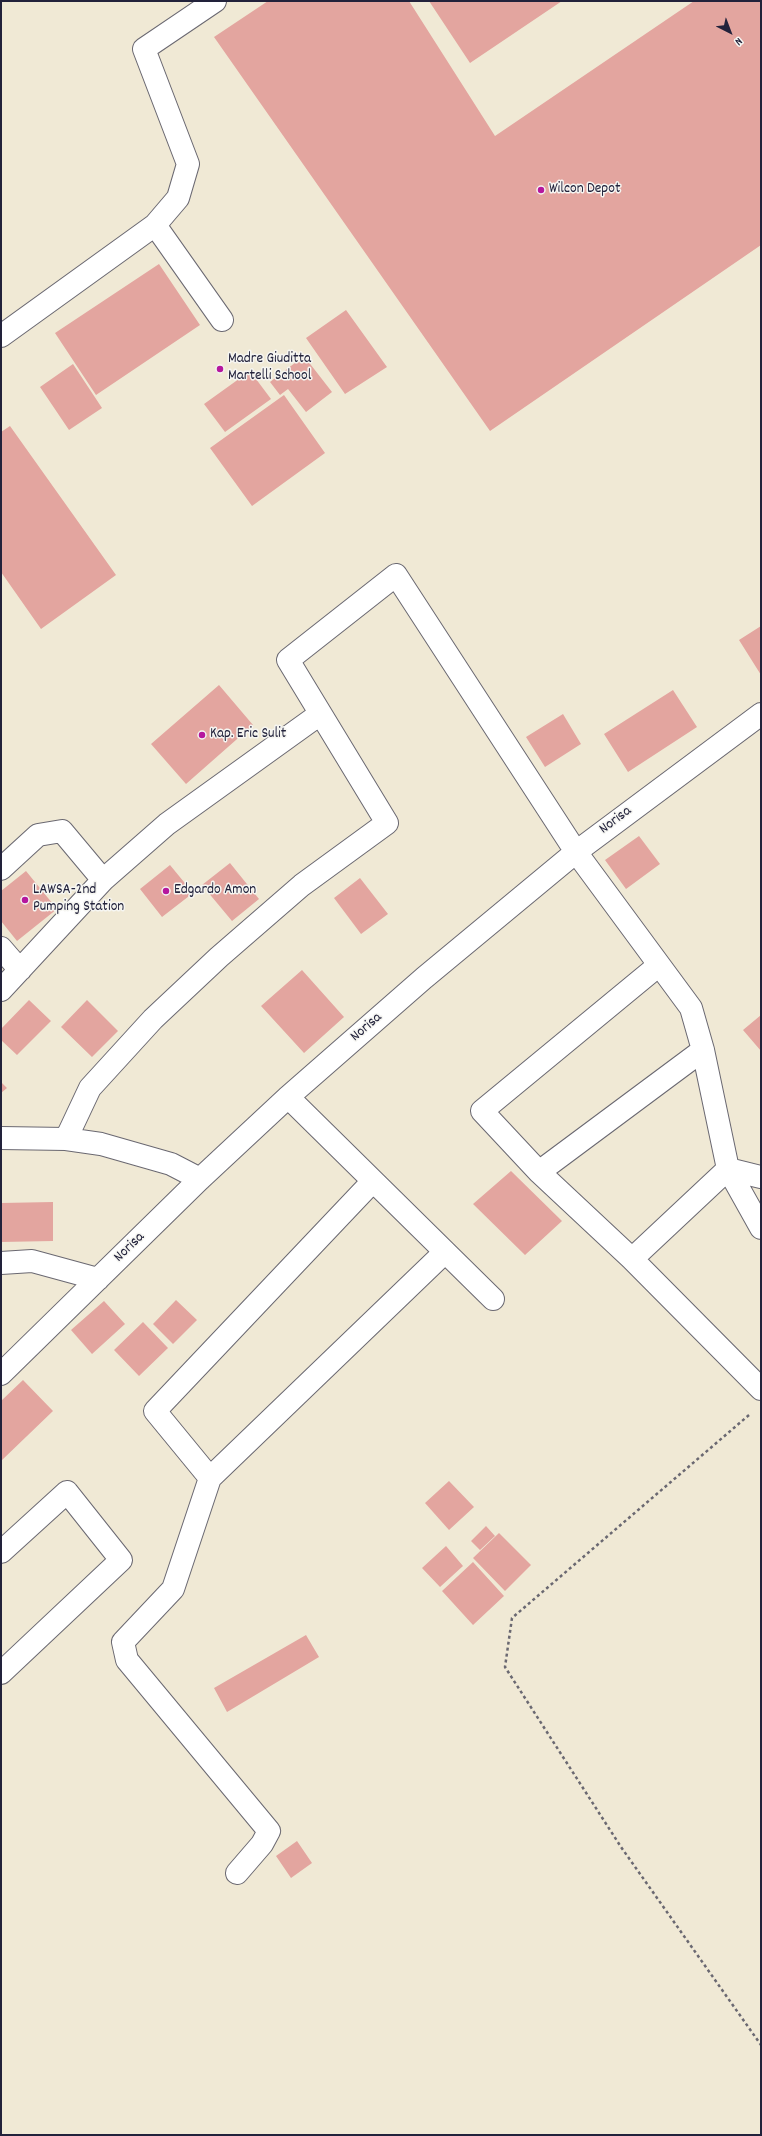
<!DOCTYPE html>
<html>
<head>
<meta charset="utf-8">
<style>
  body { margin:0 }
  #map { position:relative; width:762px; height:2136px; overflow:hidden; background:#f0e9d5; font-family:Dekko,sans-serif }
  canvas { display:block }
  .frame { position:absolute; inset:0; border:2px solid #22223b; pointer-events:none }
  .north { position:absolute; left:710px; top:12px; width:40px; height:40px; -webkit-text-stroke:3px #f6f6f2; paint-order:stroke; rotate:138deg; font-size:11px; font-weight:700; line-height:16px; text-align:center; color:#22223b }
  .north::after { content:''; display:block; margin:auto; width:14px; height:18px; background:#22223b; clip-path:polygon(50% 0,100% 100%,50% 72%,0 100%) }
</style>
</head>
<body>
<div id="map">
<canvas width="762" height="2136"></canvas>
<div class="frame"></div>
<div class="north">N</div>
</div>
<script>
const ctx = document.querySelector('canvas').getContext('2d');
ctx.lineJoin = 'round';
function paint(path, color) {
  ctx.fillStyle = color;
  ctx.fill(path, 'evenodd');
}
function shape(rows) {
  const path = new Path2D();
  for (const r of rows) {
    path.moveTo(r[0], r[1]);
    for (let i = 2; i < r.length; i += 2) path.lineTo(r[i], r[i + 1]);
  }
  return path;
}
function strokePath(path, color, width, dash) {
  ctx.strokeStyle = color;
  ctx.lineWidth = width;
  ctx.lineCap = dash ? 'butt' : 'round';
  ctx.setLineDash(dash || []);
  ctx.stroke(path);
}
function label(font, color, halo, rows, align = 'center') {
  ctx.font = font + ' Dekko,sans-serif';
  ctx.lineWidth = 3;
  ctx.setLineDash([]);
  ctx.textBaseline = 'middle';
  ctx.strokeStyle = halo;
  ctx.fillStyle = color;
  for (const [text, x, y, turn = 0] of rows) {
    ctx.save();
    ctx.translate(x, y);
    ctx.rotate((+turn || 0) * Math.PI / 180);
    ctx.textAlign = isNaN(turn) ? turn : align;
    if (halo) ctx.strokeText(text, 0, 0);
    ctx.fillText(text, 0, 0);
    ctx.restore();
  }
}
paint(shape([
  [268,1,409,1,495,136,694,1,761,1,761,245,490,431,214,37],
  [429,1,562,1,470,63],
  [159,264,200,325,96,395,55,333],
  [346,310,387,367,345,394,306,338],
  [304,356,332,392,306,412,288,389,280,395,270,382],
  [73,364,102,408,69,430,40,387],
  [250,371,271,399,225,432,204,404],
  [284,395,325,453,252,506,210,448],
  [10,426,116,575,41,629,1,572,1,432],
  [761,626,761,675,739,640],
  [219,685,253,725,186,784,151,744],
  [673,690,697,727,628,772,604,734],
  [563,714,581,744,545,767,526,737],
  [639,836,660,864,626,889,605,860],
  [230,863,259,899,232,921,202,885],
  [170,865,193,893,162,917,140,889],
  [26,871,57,909,17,941,1,921,1,891],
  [360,878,388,914,361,934,334,898],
  [302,970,344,1017,304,1053,261,1006],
  [29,1000,51,1021,17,1055,1,1040,1,1029],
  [87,1000,118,1031,92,1057,61,1027],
  [761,1015,761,1051,743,1030],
  [1,1082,7,1088,1,1093],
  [511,1171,562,1221,525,1255,473,1204],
  [53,1202,53,1241,1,1242,1,1203],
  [176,1300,197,1320,173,1344,153,1324],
  [104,1301,125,1324,92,1354,71,1330],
  [143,1322,168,1348,139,1376,114,1350],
  [23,1380,53,1411,1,1461,1,1401],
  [449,1481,474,1507,449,1530,425,1503],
  [486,1526,495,1536,480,1550,471,1541],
  [499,1533,531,1565,505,1591,473,1558],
  [446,1546,463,1566,440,1587,422,1568],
  [473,1562,504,1596,473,1625,442,1591],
  [306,1635,319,1657,227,1712,214,1688],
  [297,1841,312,1863,291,1878,276,1856]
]), '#e3a59f');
const minor = shape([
  [155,225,222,320],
  [1,336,155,225,178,198,188,164,144,49,215,1],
  [1,869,38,835,62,831,103,880],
  [1,948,20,970],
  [659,965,482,1111,539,1172,632,1259,761,1389],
  [1,990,103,880,167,824,320,714],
  [288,1097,493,1299],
  [1,1138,66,1139,101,1144,171,1164,200,1179],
  [66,1139,90,1088,153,1019,219,957,302,885,387,823,288,660,396,575,576,852,691,1008,703,1050,728,1169,761,1228],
  [539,1172,703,1050],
  [373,1181,155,1411,210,1478,445,1252],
  [632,1259,728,1169,761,1177],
  [1,1263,32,1261,98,1279],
  [1,1374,200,1179,288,1097,424,978,576,852,761,714],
  [210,1478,173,1589,123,1642,127,1660,269,1831,262,1844,237,1873],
  [1,1552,67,1492,121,1560,1,1673]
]);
strokePath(minor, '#6a6871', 24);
strokePath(shape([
  [749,1415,512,1618,505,1667,621,1847,761,2045]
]), '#6a6871', 2.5, [3, 3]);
strokePath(minor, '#fff', 22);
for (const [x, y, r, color] of [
  [541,190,4,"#b5179e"],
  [220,369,4,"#b5179e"],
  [202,735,4,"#b5179e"],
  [166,891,4,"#b5179e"],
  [25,900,4,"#b5179e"]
]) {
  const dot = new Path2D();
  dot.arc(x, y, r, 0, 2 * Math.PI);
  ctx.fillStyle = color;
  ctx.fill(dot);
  strokePath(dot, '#f6f6f2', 1.5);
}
label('15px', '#22223b', '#f6f6f2', [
  ["Wilcon Depot",549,190],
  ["Madre Giuditta",228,360],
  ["Martelli School",228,377],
  ["Kap. Eric Sulit",210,735],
  ["LAWSA-2nd",33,891],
  ["Pumping Station",33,908],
  ["Edgardo Amon",174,891]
], 'left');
label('15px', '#22223b', '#f6f6f2', [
  ["Norisa",616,821,-37],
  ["Norisa",367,1028,-41],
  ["Norisa",130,1248,-44]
]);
</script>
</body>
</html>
